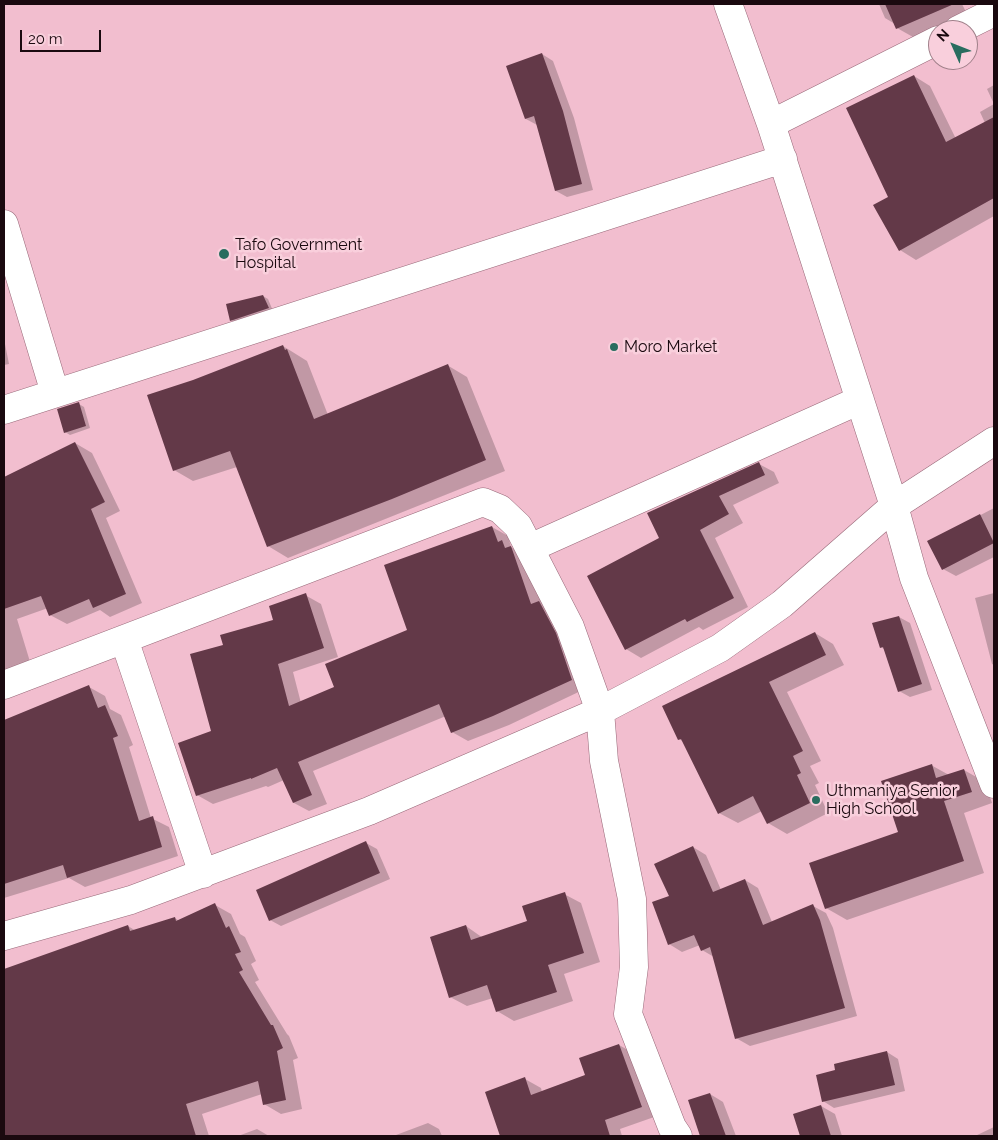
<!DOCTYPE html>
<html>
<head>
<meta charset="utf-8">
<style>
  body { margin:0 }
  #map { position:relative; width:998px; height:1140px; overflow:hidden; background:#f2becf; font-family:Raleway,sans-serif }
  canvas { display:block }
  .frame { position:absolute; inset:0; border:5px solid #1a090f; pointer-events:none }
  .north { position:absolute; left:928px; top:20px; width:50px; height:50px; box-sizing:border-box; background:#f9cfdc; border:1px solid #a0808a; border-radius:50%; rotate:314deg; font-size:14px; font-weight:700; line-height:20px; text-align:center; color:#1a090f }
  .north::after { content:''; display:block; margin:auto; width:18px; height:22px; background:#296d5f; clip-path:polygon(50% 0,100% 100%,50% 72%,0 100%) }
  .scale { position:absolute; left:20px; top:30px; width:81px; height:22px; box-sizing:border-box; border:2px solid #1a090f; border-top:0; padding-left:6px; font-size:15px; line-height:18px; white-space:nowrap; color:#1a090f; -webkit-text-stroke:4px #f9cfdc; paint-order:stroke }
</style>
</head>
<body>
<div id="map">
<canvas width="998" height="1140"></canvas>
<div class="frame"></div>
<div class="north">N</div>
<div class="scale">20 m</div>
</div>
<script>
const ctx = document.querySelector('canvas').getContext('2d');
ctx.lineJoin = 'round';
function paint(path, color) {
  ctx.fillStyle = color;
  ctx.fill(path, 'evenodd');
}
function shape(rows) {
  const path = new Path2D();
  for (const r of rows) {
    path.moveTo(r[0], r[1]);
    for (let i = 2; i < r.length; i += 2) path.lineTo(r[i], r[i + 1]);
  }
  return path;
}
function strokePath(path, color, width, dash) {
  ctx.strokeStyle = color;
  ctx.lineWidth = width;
  ctx.lineCap = dash ? 'butt' : 'round';
  ctx.setLineDash(dash || []);
  ctx.stroke(path);
}
function label(font, color, halo, rows, align = 'center') {
  ctx.font = font + ' Raleway,sans-serif';
  ctx.lineWidth = 5;
  ctx.setLineDash([]);
  ctx.textBaseline = 'middle';
  ctx.strokeStyle = halo;
  ctx.fillStyle = color;
  for (const [text, x, y, turn = 0] of rows) {
    ctx.save();
    ctx.translate(x, y);
    ctx.rotate((+turn || 0) * Math.PI / 180);
    ctx.textAlign = isNaN(turn) ? turn : align;
    if (halo) ctx.strokeText(text, 0, 0);
    ctx.fillText(text, 0, 0);
    ctx.restore();
  }
}
paint(shape([
  [879,4,962,4,967,14,913,37,897,28,895,24,885,18],
  [542,54,553,61,574,118,593,190,567,197,556,191,537,125,526,119],
  [914,76,930,86,956,139,985,123,980,112,994,104,994,216,916,260,900,250,890,197],
  [994,85,994,104,987,89],
  [263,296,268,299,273,311,236,323,231,320],
  [4,339,9,364,4,365],
  [283,346,307,361,328,415,447,365,467,377,505,471,288,558,268,546,237,467,193,481,174,470,213,373],
  [79,404,84,407,90,428,70,435,65,432],
  [75,443,92,453,120,511,106,518,142,603,110,617,100,610,67,624,50,615,48,608,17,619,31,665,4,673,4,479],
  [759,464,774,472,779,483,733,505,743,523,715,538,748,607,703,630,699,627,641,658,626,649,660,539],
  [994,508,994,557,956,576,943,569,929,542],
  [492,527,508,536,511,547,526,556,543,604,554,611,587,688,509,725,468,741,452,732,446,716,313,771,327,804,309,811,294,803,284,780,268,787,266,786,213,804,197,795,212,732,225,646,275,621,305,595,321,604,338,657,293,672,301,703,336,688,409,631],
  [994,593,994,665,992,664,975,598],
  [899,617,910,623,932,690,910,697,899,691,885,650,881,647],
  [815,633,833,644,844,665,787,692,821,761,810,766,819,783,815,785,828,813,787,834,768,823,762,811,738,823,719,813,684,742,679,739],
  [89,687,105,696,110,709,121,715,133,745,129,747,151,818,169,827,178,856,85,887,69,878,4,898,4,721],
  [931,765,949,775,964,770,985,782,992,803,964,813,984,873,847,920,826,908,900,833],
  [366,843,377,849,390,879,281,926,270,920],
  [693,847,706,855,721,890,745,880,758,888,772,922,813,906,826,913,833,928,857,1016,750,1046,736,1038,714,957,702,950,700,945,682,952,669,944,671,897],
  [564,894,581,903,600,962,564,974,573,1001,514,1021,497,1011,493,998,467,1006,450,997,466,926,483,938,529,922],
  [215,905,231,914,240,934,245,937,256,961,251,964,259,980,255,982,287,1034,289,1036,298,1058,293,1060,302,1109,281,1114,264,1104,262,1094,202,1114,209,1136,4,1136,4,970,128,926,136,931,175,918,179,921],
  [619,1045,635,1054,657,1116,620,1129,622,1136,502,1136,486,1093,525,1079,541,1088,542,1092,587,1076],
  [887,1052,898,1059,905,1091,834,1108,823,1101,837,1071],
  [710,1094,723,1102,736,1136,701,1136,689,1101],
  [821,1106,835,1114,842,1136,799,1136,801,1135],
  [428,1123,439,1129,442,1136,397,1136,396,1135],
  [994,1127,994,1136,975,1136],
  [257,1129,269,1136,238,1136]
]), '#0003');
paint(shape([
  [885,4,954,4,896,29],
  [542,53,563,111,582,184,555,191,534,116,525,119,506,66],
  [914,75,946,142,994,117,994,198,899,251,873,205,888,197,846,108],
  [263,295,269,308,230,321,226,304],
  [283,345,285,350,287,349,314,419,448,364,486,460,392,499,267,547,230,451,173,471,147,395,193,380],
  [79,402,86,426,64,433,57,409],
  [75,442,105,502,91,509,126,594,93,608,89,599,49,616,41,596,4,609,4,477],
  [759,462,765,475,719,496,729,514,700,530,734,598,687,622,685,619,625,650,587,576,659,538,647,513],
  [980,514,994,543,942,570,927,541],
  [492,526,498,542,502,540,505,548,511,546,531,604,539,601,556,633,572,680,493,716,451,733,439,704,298,762,312,795,293,803,277,768,251,779,251,778,196,796,178,743,211,731,190,654,223,645,220,635,273,620,269,606,306,593,324,648,278,664,289,706,334,687,325,664,407,630,384,565],
  [899,616,922,684,898,692,883,647,880,648,872,623],
  [815,632,826,655,769,682,803,751,793,756,801,773,797,775,810,803,767,824,753,796,718,814,681,739,678,740,662,706],
  [89,685,98,708,105,705,118,736,113,738,139,821,153,816,162,847,67,878,63,865,4,884,4,720],
  [932,764,936,778,964,769,972,792,944,801,964,861,825,909,809,863,898,832,881,781],
  [366,841,380,873,269,921,256,890],
  [693,846,713,892,745,879,763,925,813,904,820,920,845,1008,735,1039,710,947,701,951,694,935,668,945,652,902,669,896,654,864],
  [565,892,584,953,548,965,557,992,496,1012,487,985,449,998,430,937,466,925,471,940,527,921,522,906],
  [215,903,226,928,229,926,241,952,235,954,243,970,239,972,271,1025,273,1025,283,1048,277,1051,286,1100,263,1105,258,1081,186,1104,196,1136,4,1136,4,969,128,925,130,931,175,917,176,921],
  [619,1044,642,1107,605,1120,610,1136,500,1136,485,1092,525,1077,531,1095,585,1075,579,1058],
  [887,1051,895,1085,822,1102,816,1075,835,1070,834,1064],
  [710,1093,726,1136,700,1136,688,1100],
  [821,1105,831,1136,800,1136,793,1114]
]), '#633948');
const street = shape([
  [728,4,771,124,894,506,914,578,994,784],
  [958,30,994,12],
  [771,124,938,40],
  [4,224,55,393],
  [4,410,783,159],
  [530,548,860,400],
  [124,639,203,874],
  [4,685,483,502,500,509,518,526,570,627,600,711,604,761,632,899,634,967,628,1014,672,1127,678,1136],
  [4,936,131,900,369,811,600,711,720,648,782,604,894,506,994,441]
]);
strokePath(street, '#986979', 29);
strokePath(street, '#fff', 28);
for (const [x, y, r, color] of [
  [224,254,6,"#296d5f"],
  [614,347,5,"#296d5f"],
  [816,800,5,"#296d5f"]
]) {
  const dot = new Path2D();
  dot.arc(x, y, r, 0, 2 * Math.PI);
  ctx.fillStyle = color;
  ctx.fill(dot);
  strokePath(dot, '#f9cfdc', 2);
}
label('16px', '#1a090f', '#f9cfdc', [
  ["Tafo Government",235,245],
  ["Hospital",235,263],
  ["Moro Market",624,347],
  ["Uthmaniya Senior",826,791],
  ["High School",826,809]
], 'left');
</script>
</body>
</html>
